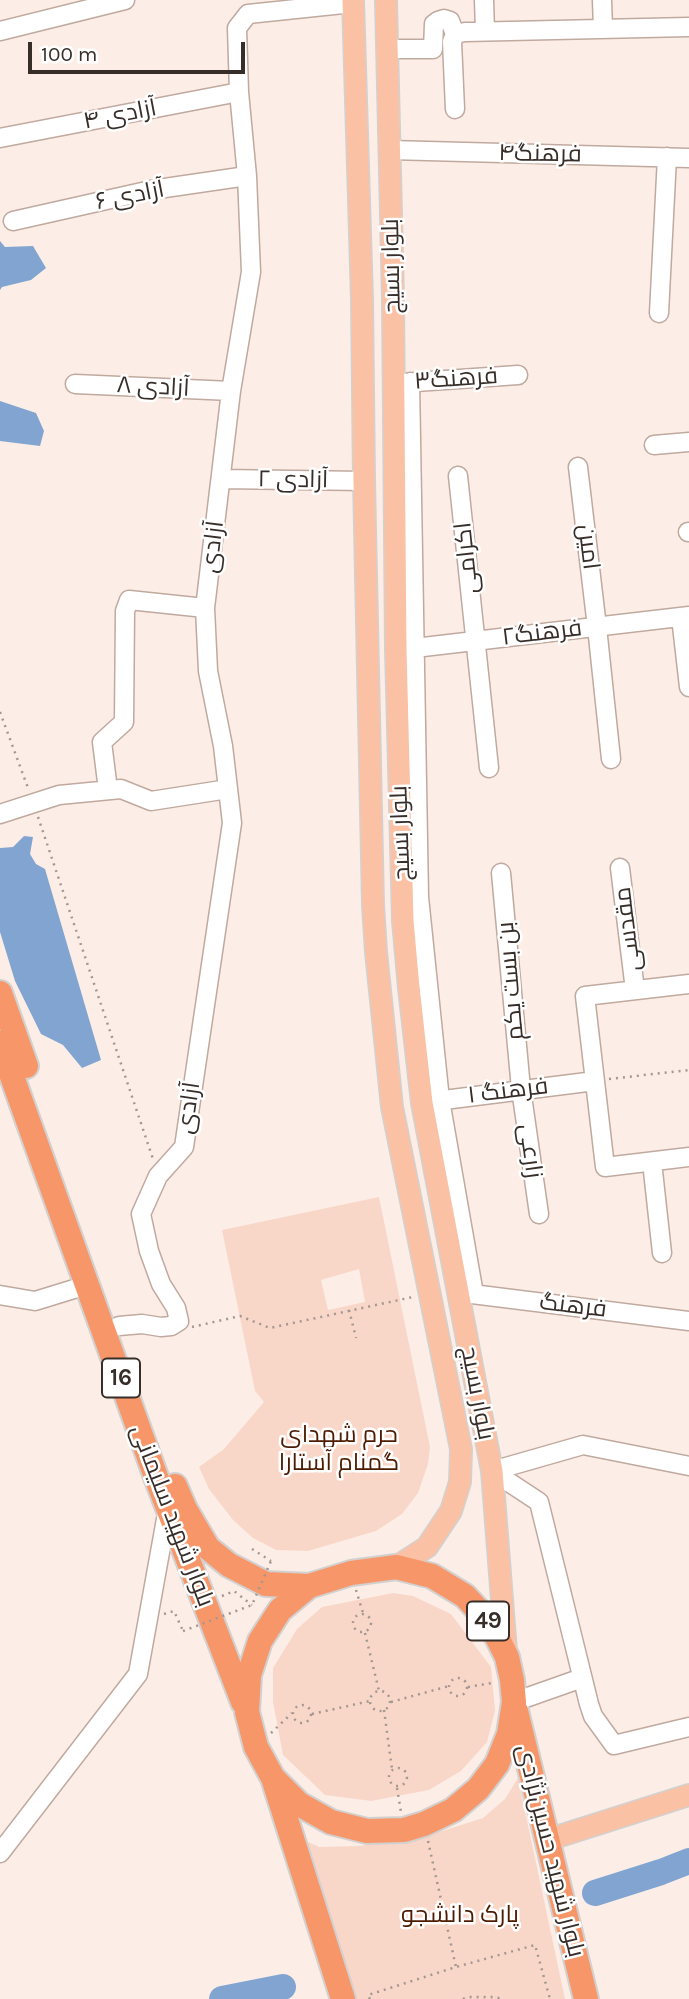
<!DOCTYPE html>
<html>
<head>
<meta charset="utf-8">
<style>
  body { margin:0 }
  #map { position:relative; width:689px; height:1999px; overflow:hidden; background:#fceee7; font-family:Karla,sans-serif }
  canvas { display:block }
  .scale { position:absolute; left:28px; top:42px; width:217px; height:32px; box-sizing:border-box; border:4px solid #372e2a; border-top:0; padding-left:9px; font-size:21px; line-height:24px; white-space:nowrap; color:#372e2a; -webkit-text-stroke:5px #fff; paint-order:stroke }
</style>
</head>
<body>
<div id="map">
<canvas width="689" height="1999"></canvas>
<div class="scale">100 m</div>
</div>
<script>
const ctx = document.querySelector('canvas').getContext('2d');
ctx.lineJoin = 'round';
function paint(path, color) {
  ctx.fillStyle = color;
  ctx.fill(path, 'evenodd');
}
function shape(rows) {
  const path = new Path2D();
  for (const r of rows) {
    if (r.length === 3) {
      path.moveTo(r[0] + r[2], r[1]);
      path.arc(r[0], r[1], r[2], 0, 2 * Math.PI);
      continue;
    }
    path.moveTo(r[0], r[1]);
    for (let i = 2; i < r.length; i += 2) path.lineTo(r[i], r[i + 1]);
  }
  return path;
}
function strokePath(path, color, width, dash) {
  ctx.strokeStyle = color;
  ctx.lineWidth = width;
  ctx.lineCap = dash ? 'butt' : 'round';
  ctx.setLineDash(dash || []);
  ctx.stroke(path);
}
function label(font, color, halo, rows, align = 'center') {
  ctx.font = font + ' Karla,Cairo,sans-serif';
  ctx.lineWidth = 5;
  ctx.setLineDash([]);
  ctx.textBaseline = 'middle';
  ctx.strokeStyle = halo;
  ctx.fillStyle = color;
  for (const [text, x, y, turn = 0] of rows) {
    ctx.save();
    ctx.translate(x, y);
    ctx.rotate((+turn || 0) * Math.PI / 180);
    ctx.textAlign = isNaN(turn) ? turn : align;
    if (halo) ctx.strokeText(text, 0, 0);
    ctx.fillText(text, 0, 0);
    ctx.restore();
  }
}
paint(shape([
  [379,1197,430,1447,428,1464,418,1493,402,1514,376,1531,308,1551,276,1550,253,1538,233,1520,209,1489,199,1467,224,1449,264,1402,255,1391,222,1230],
  [359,1269,365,1302,328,1310,321,1280],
  [393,1593,413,1596,451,1614,491,1667,495,1711,487,1742,461,1771,429,1790,371,1801,325,1795,283,1755,273,1702,273,1668,297,1629,322,1607],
  [518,1778,565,1999,349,1999,293,1835,319,1847,360,1846,436,1833,483,1818,505,1799]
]), '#f9d7c8');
paint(shape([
  [0,241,5,247,33,246,46,268,31,280,2,287,0,290],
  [0,401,36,413,44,431,40,446,0,441],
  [24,836,33,837,30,854,36,864,45,869,101,1060,82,1068,63,1045,41,1034,15,981,0,932,0,848,13,847]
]), '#81a5d0');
strokePath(shape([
  [595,1893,661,1872,689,1861],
  [222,1999,283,1987]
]), '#81a5d0', 26);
const minor = shape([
  [484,0,485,31],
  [602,0,603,29],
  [0,31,125,0],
  [387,49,433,49,434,24,438,21,444,19,450,21,455,34],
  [455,109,452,42,455,34,465,32,689,27],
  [0,138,239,92],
  [390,150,689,158],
  [13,221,151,190,247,176],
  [659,313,667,157],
  [410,382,419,897,440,1100,474,1294],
  [401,383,518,375],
  [75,384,231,391],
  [654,445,689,442],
  [578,467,597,627,611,759],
  [458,476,489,768],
  [222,479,364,481],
  [688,532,689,532],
  [681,617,689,687],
  [406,649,689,616],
  [108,790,102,742,124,722,125,611,129,600,205,608],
  [0,814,59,795,121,789,151,801,228,789],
  [620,868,635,990],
  [501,873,521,1089,539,1214],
  [689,984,585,996,605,1167,689,1157],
  [428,1102,595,1081],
  [652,1162,662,1253],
  [464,1293,689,1321],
  [0,1295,35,1301,87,1285],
  [119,1326,142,1324,161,1327,171,1326,179,1321,176,1308,161,1284,149,1251,141,1214,158,1176,184,1147,232,823,223,746,208,671,205,608,231,391,251,272,247,176,239,92,237,28,248,14,353,3],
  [492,1471,539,1502,589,1704,593,1716,614,1745,689,1727],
  [492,1471,583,1445,689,1466],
  [514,1702,582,1678],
  [0,1853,138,1674,168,1508]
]);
const major = shape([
  [353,0,362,300,364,481,373,905,376,952,392,1107,461,1449,460,1482,451,1511,427,1547,396,1567],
  [386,0,393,300,396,650,403,921,409,988,422,1103,492,1471,506,1651],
  [547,1840,689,1795]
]);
const highway = shape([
  [0,993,26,1066],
  [0,1043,156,1477,243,1702],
  [175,1486,185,1509,208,1548,229,1565,266,1584,309,1586],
  [516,1711,586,1999],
  [273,1778,299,1804,331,1822,367,1831,404,1830,424,1824,453,1810,478,1789,497,1764,509,1734,514,1702,512,1680,507,1657,490,1623,465,1596,432,1576,396,1567,351,1573,309,1586,280,1610,260,1641,249,1675,247,1712,256,1747,273,1778,343,1999]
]);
strokePath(minor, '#c0a99f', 21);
strokePath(major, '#d3d1d0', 24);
strokePath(highway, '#d3d1d0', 28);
strokePath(shape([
  [0,712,28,788],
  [38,817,153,1159],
  [609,1079,689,1070],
  [349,1310,356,1338],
  [192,1327,240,1316,270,1328,413,1297],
  [252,1549,271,1561],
  [356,1590,363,1613],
  [222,1596,234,1591,252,1605],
  [362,1623,9],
  [164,1614,174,1611,183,1631],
  [365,1633,379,1691],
  [458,1687,9],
  [468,1687,492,1683],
  [380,1701,10],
  [391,1702,449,1686],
  [302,1714,9],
  [384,1710,392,1769],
  [312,1714,370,1701],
  [271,1733,292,1713],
  [398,1777,9],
  [397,1788,401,1812],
  [428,1841,456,1967],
  [370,1999,368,1995,456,1967,535,1945,550,1999],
  [463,1999,468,1997,495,1997,503,1999]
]), '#a39792', 2.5, [2, 5]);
strokePath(minor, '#fff', 18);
strokePath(major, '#fac1a5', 21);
strokePath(highway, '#f79769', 24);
strokePath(shape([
  [183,1631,252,1605,271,1561]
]), '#a39792', 2.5, [2, 5]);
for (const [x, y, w] of [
  [121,1378,38],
  [488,1621,42]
]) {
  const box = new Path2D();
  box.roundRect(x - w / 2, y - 19.5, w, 39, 5);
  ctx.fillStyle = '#fff';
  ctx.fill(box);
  strokePath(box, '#372e2a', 2);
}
label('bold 23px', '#372e2a', null, [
  ["16",121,1378],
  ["49",488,1621]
]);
label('24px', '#372e2a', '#fff', [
  ["آزادی ۴",120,115,-11],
  ["فرهنگ۴",540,154,1],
  ["آزادی ۶",130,196,-11],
  ["بلوار بسیج",392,266,-91],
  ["فرهنگ۳",456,379,-4],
  ["آزادی ۸",153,387,3],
  ["آزادی ۲",293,480,1],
  ["آزادی",213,547,-83],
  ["امین",588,547,83],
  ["اکرامی",467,558,-96],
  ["فرهنگ۲",542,633,-7],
  ["بلوار بسیج",401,833,-92],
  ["مقدسی",628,929,-97],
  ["بن بست یکم",511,981,-95],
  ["فرهنگ ۱",508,1091,-7],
  ["آزادی",189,1108,-82],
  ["زارعی",530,1151,82],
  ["فرهنگ",573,1306,7],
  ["بلوار بسیج",477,1393,79],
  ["بلوار شهید سلیمانی",172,1516,69],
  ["بلوار شهید حسین‌نژادی",550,1851,76]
]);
label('24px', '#4c1b00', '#fff', [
  ["حرم شهدای",339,1435],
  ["گمنام آستارا",339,1463],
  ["پارک دانشجو",460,1915]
]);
</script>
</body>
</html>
